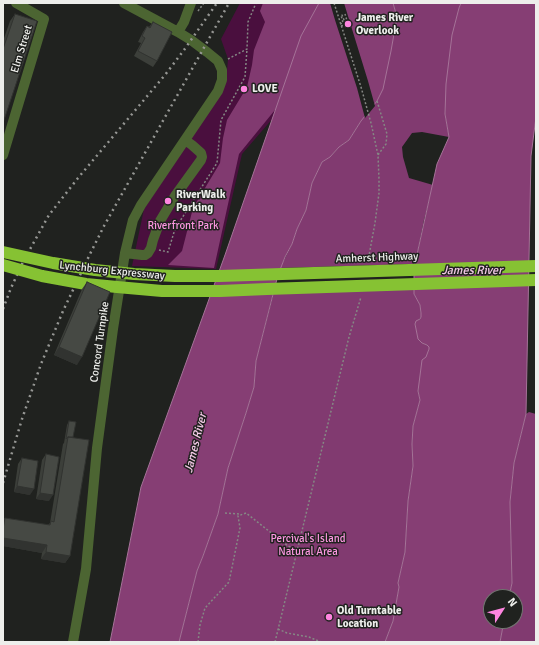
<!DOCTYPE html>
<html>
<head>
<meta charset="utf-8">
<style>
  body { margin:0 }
  #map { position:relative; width:539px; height:645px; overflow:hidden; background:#20221f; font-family:Signika,sans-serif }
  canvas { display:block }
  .frame { position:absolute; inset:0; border:4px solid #edeeeb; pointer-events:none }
  .north { position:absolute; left:483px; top:589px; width:40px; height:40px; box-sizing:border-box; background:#20221f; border:1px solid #727471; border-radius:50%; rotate:54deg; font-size:11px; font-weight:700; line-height:16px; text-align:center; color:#edeeeb }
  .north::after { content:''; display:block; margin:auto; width:14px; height:18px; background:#fe85e0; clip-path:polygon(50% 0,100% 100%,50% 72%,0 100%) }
</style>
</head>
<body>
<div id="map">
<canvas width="539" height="645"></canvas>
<div class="frame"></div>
<div class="north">N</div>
</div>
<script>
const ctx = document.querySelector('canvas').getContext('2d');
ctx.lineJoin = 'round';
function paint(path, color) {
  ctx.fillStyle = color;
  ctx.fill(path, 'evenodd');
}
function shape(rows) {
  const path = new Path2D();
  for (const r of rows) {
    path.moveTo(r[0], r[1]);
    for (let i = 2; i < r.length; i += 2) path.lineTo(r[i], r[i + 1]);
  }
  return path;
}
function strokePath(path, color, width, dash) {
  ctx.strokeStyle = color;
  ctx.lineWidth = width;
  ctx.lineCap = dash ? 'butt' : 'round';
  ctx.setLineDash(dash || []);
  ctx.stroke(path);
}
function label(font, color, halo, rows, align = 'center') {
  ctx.font = font + ' Signika,sans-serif';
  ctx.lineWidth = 3;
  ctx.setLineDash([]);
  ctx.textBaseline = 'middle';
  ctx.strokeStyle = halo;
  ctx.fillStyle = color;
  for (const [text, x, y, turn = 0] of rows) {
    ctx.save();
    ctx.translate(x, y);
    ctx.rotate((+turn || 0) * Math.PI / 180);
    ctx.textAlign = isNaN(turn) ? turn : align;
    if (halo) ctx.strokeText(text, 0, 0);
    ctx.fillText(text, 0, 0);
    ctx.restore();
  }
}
paint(shape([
  [240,3,328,3,293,95,242,154,216,269,132,266,144,209,226,83,228,59,221,39]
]), '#4a0f3e');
paint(shape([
  [263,3,320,3,288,94,239,154,214,268,168,265,182,251,193,208,220,163,223,138,227,120,247,87,252,65,254,50,265,22,260,11],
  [393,3,461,3,459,8,445,114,449,137,422,132,412,133,402,147,403,157,409,178,433,185,424,220,415,264,280,268,292,244,297,229,306,210,312,183,322,162,330,157,339,147,349,140,361,121,397,17],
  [414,287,414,294,420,305,421,313,421,317,415,324,422,343,427,345,429,347,429,349,418,391,420,400,413,426,412,444,413,466,408,501,405,552,398,583,399,587,393,621,385,642,179,642,197,571,203,556,218,514,228,468,246,413,254,387,256,361,274,292],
  [529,412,536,414,536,642,500,642,504,621,515,621,515,597,509,597,512,583,510,502,514,463,526,414]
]), '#813a70');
const water = shape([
  [319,3,393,3,397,17,391,51,383,89,377,101,361,121,349,140,339,147,330,157,322,162,312,183,306,210,297,229,292,244,285,257,278,275,256,361,254,387,246,413,228,468,218,514,203,556,197,571,179,642,110,642,141,487,225,255,301,36,319,3],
  [461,3,536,3,536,117,531,156,526,414,514,463,510,502,512,583,509,597,491,597,491,621,504,621,500,642,385,642,393,621,399,587,398,583,405,552,408,501,413,466,412,444,413,426,420,400,418,391,422,360,426,357,429,349,429,347,427,345,422,343,418,339,415,324,416,321,420,319,421,317,421,313,420,305,414,294,414,268,437,164,449,137,445,114,446,84,452,35,459,8,461,3]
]);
paint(water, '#863e74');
strokePath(water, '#a57398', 1);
paint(shape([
  [330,3,344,3,368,81,375,106,365,118,357,88,335,20]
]), '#20221f');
strokePath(shape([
  [334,3,361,87,371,123,378,155,379,179,379,193,375,223,368,261],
  [198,11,204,3],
  [340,24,343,23,341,15,342,15,346,25],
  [341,26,348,24,345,14],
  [228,59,247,49,248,22,256,3],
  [377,101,387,134,386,144,378,155],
  [159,250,168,252,175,229,217,163,221,120,245,77,247,49],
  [225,513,240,514],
  [278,629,287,633,309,637,321,642],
  [198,642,200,625,205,608,229,582,240,528,238,516,246,513,288,546,297,550],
  [275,642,349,337,361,297]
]), '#858784', 1.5, [2, 2]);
strokePath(shape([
  [178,32,184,22,191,3],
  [3,155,44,19,16,3],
  [125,253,142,255,145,255,148,253,151,248,153,240,160,221,175,196,201,160,202,157,201,153,192,145,185,140],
  [73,642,86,569,97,448,113,329,125,253,133,220,141,205,218,91,222,80,222,70,218,61,207,52,191,40,178,32,124,3]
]), '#4c6532', 10);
strokePath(shape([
  [3,309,11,288,23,262,49,215,78,178,165,75,184,50,217,3],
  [3,483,22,419,41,364,63,311,90,254,104,226,229,3]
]), '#969794', 2.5, [2, 4]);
strokePath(shape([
  [3,252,53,263,95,270,134,274,175,276,219,276,536,266],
  [3,265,42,276,86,284,117,287,162,291,220,291,267,289,536,280]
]), '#86c233', 12);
paint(shape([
  [15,14,3,123,3,41,10,21],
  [153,22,157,61,153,67,134,56,141,43,138,42,143,32,147,26,149,27],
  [87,282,77,365,54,355,82,289],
  [69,421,73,437,70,556,65,563,41,559,42,553,3,546,3,520,5,518,48,525,50,523,63,444,64,443,67,425],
  [46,454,49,501,36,499,42,460],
  [22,458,30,495,14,492,18,464]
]), '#3c3f3a');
paint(shape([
  [59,347,82,357,77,365,54,355],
  [17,486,34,489,30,495,14,492],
  [40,493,53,495,49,501,36,499],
  [3,538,47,545,42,553,3,546],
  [46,552,70,556,65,563,41,559]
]), '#313330');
const building = shape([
  [15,14,37,21,3,123,3,49,15,14],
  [153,22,172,32,157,61,138,51,145,38,142,36,147,26,150,28,153,22],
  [87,282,110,292,82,357,59,347,87,282],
  [69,421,76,422,73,437,68,437,66,439,69,421],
  [68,437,89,440,70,556,46,552,47,545,3,538,3,529,5,518,50,525,51,521,54,522,68,437],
  [46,454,59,457,53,495,40,493,46,454],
  [22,458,38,461,34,489,17,486,22,458]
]);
paint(building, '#464944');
strokePath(building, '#313330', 1);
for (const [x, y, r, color] of [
  [348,24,4,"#fe85e0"],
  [244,89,4,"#fe85e0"],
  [168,201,4,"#fe85e0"],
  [329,617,4,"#fe85e0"]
]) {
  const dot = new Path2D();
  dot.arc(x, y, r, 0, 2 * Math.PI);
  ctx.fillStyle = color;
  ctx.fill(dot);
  strokePath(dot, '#20221f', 1.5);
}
label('bold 11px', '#edeeeb', '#20221f', [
  ["James River",356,18],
  ["Overlook",356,31],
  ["LOVE",252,89],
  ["RiverWalk",176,195],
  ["Parking",176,208],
  ["Old Turntable",337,611],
  ["Location",337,624]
], 'left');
label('11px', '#edeeeb', '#20221f', [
  ["Elm Street",22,49,-73],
  ["Amherst Highway",377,258,-2],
  ["Lynchburg Expressway",112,271,6],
  ["Concord Turnpike",100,342,-82]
]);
label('11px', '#fc97e1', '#20221f', [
  ["Riverfront Park",183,226],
  ["Percival's Island",308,539],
  ["Natural Area",308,552]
]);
label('italic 12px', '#f4cae7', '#20221f', [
  ["James River",472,271],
  ["James River",196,443,-76]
]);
</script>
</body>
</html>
